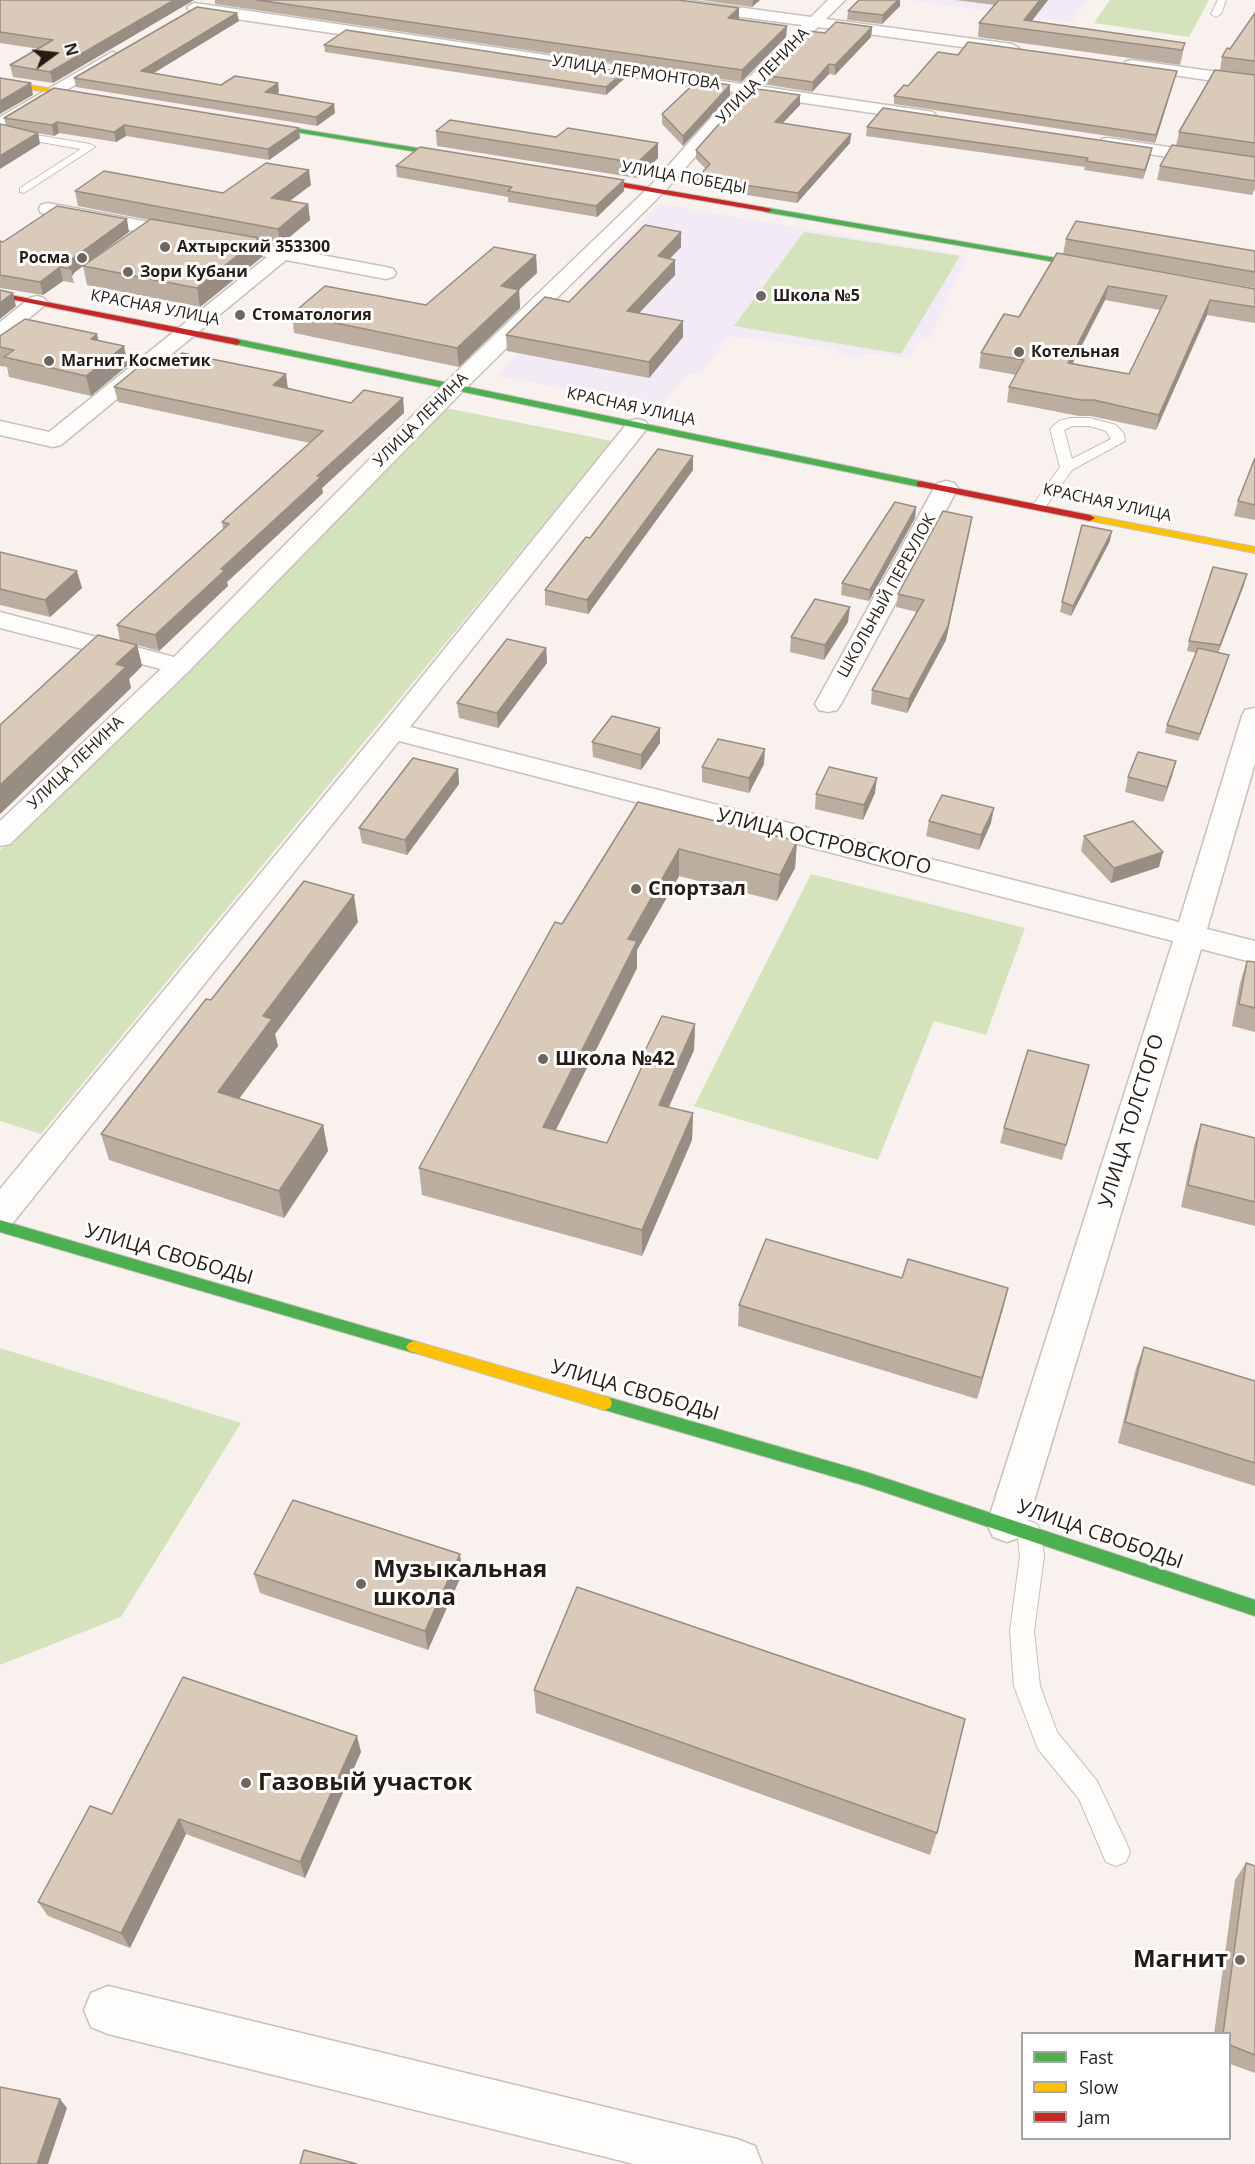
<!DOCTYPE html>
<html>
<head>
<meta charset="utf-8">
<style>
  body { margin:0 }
  #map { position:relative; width:1255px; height:2164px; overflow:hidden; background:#f8f1ee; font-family:"Open Sans",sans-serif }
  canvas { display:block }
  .legend { position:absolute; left:1021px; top:2032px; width:210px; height:108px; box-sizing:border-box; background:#fff; border:2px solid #a8a4a1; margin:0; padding:8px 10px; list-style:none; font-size:18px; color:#261b15 }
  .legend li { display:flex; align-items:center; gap:12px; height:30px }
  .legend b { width:30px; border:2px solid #a8a4a1 }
  .north { position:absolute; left:24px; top:24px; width:60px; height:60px; -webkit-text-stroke:4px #fff; paint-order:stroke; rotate:75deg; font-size:16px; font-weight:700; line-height:24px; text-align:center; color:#261b15 }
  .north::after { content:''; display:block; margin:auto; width:21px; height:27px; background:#261b15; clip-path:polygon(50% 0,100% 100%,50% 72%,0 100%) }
</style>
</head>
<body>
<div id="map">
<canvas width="1255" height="2164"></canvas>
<ul class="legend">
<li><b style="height:8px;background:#4caf50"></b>Fast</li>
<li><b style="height:8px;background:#ffc107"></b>Slow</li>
<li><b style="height:8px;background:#c62828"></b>Jam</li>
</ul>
<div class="north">N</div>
</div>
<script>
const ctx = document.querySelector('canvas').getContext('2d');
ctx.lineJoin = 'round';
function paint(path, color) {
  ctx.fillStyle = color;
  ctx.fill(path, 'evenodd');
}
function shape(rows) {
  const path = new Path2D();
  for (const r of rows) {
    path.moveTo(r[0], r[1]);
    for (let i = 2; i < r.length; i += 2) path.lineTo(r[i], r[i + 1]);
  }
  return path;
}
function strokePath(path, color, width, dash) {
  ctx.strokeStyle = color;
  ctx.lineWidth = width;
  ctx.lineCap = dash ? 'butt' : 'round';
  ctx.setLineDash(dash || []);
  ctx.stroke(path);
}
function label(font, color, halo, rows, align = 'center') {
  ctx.font = font + ' "Open Sans",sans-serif';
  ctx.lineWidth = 6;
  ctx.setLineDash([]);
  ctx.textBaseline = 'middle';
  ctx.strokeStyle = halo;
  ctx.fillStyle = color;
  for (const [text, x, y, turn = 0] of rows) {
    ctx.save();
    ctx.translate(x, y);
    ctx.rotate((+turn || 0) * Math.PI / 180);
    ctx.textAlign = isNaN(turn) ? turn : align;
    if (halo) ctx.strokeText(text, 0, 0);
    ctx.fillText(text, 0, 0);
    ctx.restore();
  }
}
paint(shape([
  [907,0,1088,0,1072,22],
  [660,204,968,256,930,337,921,337,909,358,865,353,861,358,840,356,835,349,729,336,701,374,688,374,662,406,497,376]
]), '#f2eaf5');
paint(shape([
  [1110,0,1209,0,1189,37,1094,23],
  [804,232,960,256,901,354,734,326],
  [446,408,612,441,41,1134,0,1121,0,850],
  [811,874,1025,928,986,1035,934,1021,878,1160,694,1106],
  [0,1348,241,1423,121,1617,0,1665]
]), '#d5e3bc');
const lane = shape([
  [1218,0,1226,0,1221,14,1216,17,1211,14,1218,0],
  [0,129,90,144,95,147,24,193,20,192,20,188,81,149,0,135,0,129],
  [1071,418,1090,418,1116,425,1124,434,1125,441,1072,470,1044,509,1034,509,1032,506,1060,467,1050,429,1059,421,1071,418],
  [1072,426,1089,426,1106,431,1111,439,1072,459,1064,430,1072,426],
  [1029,1521,1037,1524,1041,1532,1044,1556,1034,1631,1040,1686,1057,1732,1097,1781,1126,1842,1130,1852,1126,1862,1116,1866,1106,1862,1079,1799,1038,1749,1014,1686,1010,1631,1020,1556,1017,1532,1021,1524,1029,1521]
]);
const street = shape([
  [643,0,685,0,811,17,828,0,845,0,826,19,1012,44,1020,49,1012,54,818,27,758,86,927,111,933,112,936,116,933,120,927,121,750,95,663,193,463,391,188,672,10,844,0,846,0,821,161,669,0,628,0,612,174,657,447,381,651,185,734,92,195,13,190,11,187,8,190,5,195,3,742,84,802,25,651,5,643,0],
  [112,52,118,54,120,57,118,60,0,129,0,117,112,52],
  [1131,60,1255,77,1255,87,1125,68,1123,65,1125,62,1131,60],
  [1108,138,1255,160,1255,170,1102,147,1099,143,1102,139,1108,138],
  [48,203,185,229,192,231,194,235,192,239,185,241,41,213,39,209,41,205,48,203],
  [262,244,386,267,393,269,396,273,393,277,386,279,286,260,61,445,53,447,0,435,0,421,49,432,267,257,255,254,252,250,255,246,262,244],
  [37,296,44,298,47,302,44,306,7,336,0,338,0,322,30,298,37,296],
  [637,419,645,421,648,426,645,431,410,727,1179,922,1242,716,1245,710,1255,708,1255,763,1207,929,1255,941,1255,963,1201,949,1027,1524,1021,1537,1007,1542,993,1537,987,1524,1173,941,399,741,12,1224,0,1228,0,1189,383,725,629,421,637,419],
  [946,481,954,483,958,488,841,704,837,710,828,712,819,710,815,704,934,488,938,483,946,481],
  [108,1986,737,2139,755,2146,762,2164,634,2164,108,2034,91,2027,84,2010,91,1993,108,1986]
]);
const fast = shape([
  [256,122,460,155,464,157,460,159,254,125,254,123,256,122],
  [768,208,1096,265,1100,267,1096,269,765,212,764,210,768,208],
  [237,339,920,481,925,484,920,487,234,344,233,342,237,339],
  [0,1220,414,1341,419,1343,422,1347,419,1351,414,1353,0,1232,0,1220],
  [604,1396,866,1472,1255,1600,1255,1616,866,1486,598,1408,596,1403,598,1398,604,1396]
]);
const slow = shape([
  [0,80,93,96,96,98,93,100,0,84,0,80],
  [1090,515,1255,547,1255,553,1087,520,1085,518,1090,515],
  [414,1341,604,1396,610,1398,612,1403,610,1408,604,1410,409,1351,406,1347,409,1343,414,1341]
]);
const jam = shape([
  [579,175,768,208,772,210,768,212,576,179,576,175,579,175],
  [0,293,237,339,241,342,237,345,0,297,0,293],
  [920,481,1090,515,1095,518,1090,521,917,486,917,482,920,481]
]);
strokePath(lane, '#c8c0bb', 2);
strokePath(street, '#c8c0bb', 3);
strokePath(fast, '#c8c0bb', 2);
strokePath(slow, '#c8c0bb', 2);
strokePath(jam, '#c8c0bb', 2);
paint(lane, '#fefdfc');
paint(street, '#fefdfc');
paint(fast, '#4caf50');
paint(slow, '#ffc107');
paint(jam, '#c62828');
paint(shape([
  [0,0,194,0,53,83,13,77,10,65,39,49,0,43],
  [215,0,678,0,739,8,738,19,787,26,786,37,741,82,215,4],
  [701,0,760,0,752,7],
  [859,0,900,0,900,6,882,24,847,20,848,11],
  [955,0,1048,0,1032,21,1185,43,1182,57,1180,65,978,37,979,23,995,5],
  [237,13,239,21,154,73,221,85,279,92,276,94,335,113,317,126,76,87,74,78],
  [1255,13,1255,75,1220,70,1222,57,1230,49],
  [872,27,871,37,835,75,829,74,812,92,763,84,763,75,825,33],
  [324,45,624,79,606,95,325,52],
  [958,55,1175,78,1155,143,894,104,894,96,908,86],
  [1255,75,1255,189,1252,195,1157,180,1160,166,1176,146,1179,132],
  [730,85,730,95,683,146,662,124,662,114],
  [54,88,300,138,269,160,126,136,116,142,59,133,54,136,38,133,40,144,6,126,4,118],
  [800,105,783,123,851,134,850,143,797,203,697,187,697,178,706,169,696,159,696,150],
  [867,127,1150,157,1143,179,1084,170,1085,167,866,136],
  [436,131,658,158,637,178,437,146],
  [396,166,624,191,597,217,508,202,508,197,397,177],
  [311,185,290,201,308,204,310,220,280,245,259,241,262,257,200,307,87,285,83,266,149,220,78,206,75,191,223,193],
  [129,232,75,272,72,276,74,283,63,281,43,295,0,288,0,241,3,242],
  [681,232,681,247,670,259,675,275,639,313,683,337,649,378,507,351,506,335,569,302],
  [1066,239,1255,251,1255,288,1063,254],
  [1057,253,1255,289,1255,323,1207,315,1156,430,1091,416,1079,416,1007,402,1009,387,1016,375,979,368,981,353,1019,317],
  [1105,300,1160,310,1129,374,1073,363],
  [536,255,537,273,519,290,520,308,459,367,294,333,292,314,426,305],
  [0,336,98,340,128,365,91,396,9,377,7,367,0,366],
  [114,387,288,388,351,403,403,398,404,413,322,488,323,493,227,582,228,586,159,651,137,645,142,666,129,679,131,688,0,814,0,725,120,641,117,625,223,529,222,522,310,443,118,402],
  [693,456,693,470,588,614,545,605,545,590,590,538],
  [1255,458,1255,520,1234,516,1238,501],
  [916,507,915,518,869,601,841,595,842,583],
  [970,530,946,640,907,713,871,704,872,690,917,612,896,607,898,594],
  [1110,541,1071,616,1060,612,1062,602],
  [0,552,82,588,50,617,0,605],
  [1244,585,1218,653,1227,662,1198,741,1165,733,1167,725,1197,653,1187,651,1189,641],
  [848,622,824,660,790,652,791,637],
  [546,648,547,663,498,728,459,718,457,703],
  [660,728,660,743,641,770,593,757,592,742],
  [1176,761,1172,776,1163,802,1125,792,1128,777],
  [764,764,749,793,702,782,702,767],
  [458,769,459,784,407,855,362,843,359,828],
  [875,793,863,820,815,809,816,794],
  [638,802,797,841,795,868,777,901,679,876,637,950,637,968,556,1130,607,1143,640,1071,640,1061,695,1024,694,1050,669,1107,693,1113,692,1140,642,1256,422,1195,419,1168,562,924],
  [929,821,991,823,979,850,926,836],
  [1084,836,1159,867,1111,883,1081,851],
  [358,922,275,1034,278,1046,239,1099,323,1125,328,1151,284,1218,109,1160,101,1134,211,1000],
  [1247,961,1255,962,1255,1032,1232,1026,1240,983],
  [1089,1065,1062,1160,1000,1143,1004,1128],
  [1201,1124,1255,1138,1255,1226,1181,1207,1194,1146],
  [902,1278,1008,1288,977,1399,738,1326,739,1305],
  [1144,1347,1255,1381,1255,1486,1118,1443,1136,1368],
  [460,1554,462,1574,428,1650,260,1593,254,1574],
  [534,1690,937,1833,930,1855,536,1713],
  [361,1752,305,1878,186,1834,130,1948,48,1916,38,1902,112,1814],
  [1246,1863,1255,1866,1255,2073,1230,2064,1230,2034,1214,2034,1235,1880]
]), '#bbaea0');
paint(shape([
  [174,0,194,0,53,83,50,72],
  [753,0,760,0,752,7],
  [898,0,900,0,900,6,882,24,883,15],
  [1040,0,1048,0,1025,29,1024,20],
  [739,8,739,19,728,29,728,18],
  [237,13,239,21,142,80,141,71],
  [787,26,786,37,741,82,742,70],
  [872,27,871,37,835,75,835,65],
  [829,64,829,74,812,92,813,82],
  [1177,71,1175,78,1155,143,1156,135],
  [624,72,624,79,606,95,606,87],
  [31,83,33,95,0,114,0,101],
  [278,83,279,92,266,102,265,92],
  [730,85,730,95,683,146,683,136],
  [800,95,800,105,775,131,775,122],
  [334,104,335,113,317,126,316,117],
  [57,122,59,133,54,136,52,125],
  [124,125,126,136,116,142,114,132],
  [299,128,300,138,269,160,268,149],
  [38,133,40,144,0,169,0,156],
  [851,134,850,143,797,203,798,193],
  [658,143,658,158,637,178,637,163],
  [1152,148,1150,157,1143,179,1145,170],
  [309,170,311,185,273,213,271,198],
  [624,180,624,191,597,217,596,206],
  [308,204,310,220,280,245,278,229],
  [127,219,129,232,75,272,72,276,71,269,68,265,72,259],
  [681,232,681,247,657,271,658,256],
  [259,238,262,257,200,307,197,288],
  [536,255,537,273,502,305,501,286],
  [675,260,675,275,627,326,627,311],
  [60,267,63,281,43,295,40,282],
  [1108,286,1105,300,1065,378,1068,363],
  [519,290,520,308,459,367,457,348],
  [13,293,16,306,0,319,0,303],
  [1210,300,1207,315,1156,430,1159,415],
  [683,321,683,337,649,378,649,362],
  [97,334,101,354,91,339],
  [124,346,128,365,91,396,86,376],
  [286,374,288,389,273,385],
  [403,398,404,413,322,488,323,493,227,582,228,586,159,651,155,635,317,476],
  [693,456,693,470,588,614,587,600],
  [916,507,915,518,869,601,870,590],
  [972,517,946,640,907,713,909,699],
  [1112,531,1110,541,1071,616,1073,606],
  [77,571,82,588,50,617,45,600],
  [1247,574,1244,585,1217,655,1220,645],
  [850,607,848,622,824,660,825,645],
  [137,645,142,666,129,679,131,688,0,814,0,785,116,664],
  [546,648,547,663,498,728,497,713],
  [1229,655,1227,662,1198,741,1200,734],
  [660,728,660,743,641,770,641,755],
  [765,749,764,764,749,793,749,778],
  [1176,761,1172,776,1163,802,1167,787],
  [458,769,459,784,407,855,405,840],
  [877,778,875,793,863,820,864,805],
  [994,808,991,823,979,850,981,835],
  [797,841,795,868,777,901,780,875],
  [679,849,679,876,637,950,637,968,544,1153,543,1127,628,939],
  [1163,852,1159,867,1111,883,1114,868],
  [354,895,358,922,275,1034,278,1046,224,1119,218,1092,263,1016],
  [695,1024,694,1050,658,1131,659,1105],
  [693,1113,692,1140,642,1256,642,1230],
  [323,1125,328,1151,284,1218,279,1191],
  [1008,1288,1003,1309,977,1399,982,1378],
  [460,1554,462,1574,428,1650,425,1631],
  [357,1736,361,1752,305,1878,300,1862],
  [179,1819,186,1834,130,1948,121,1933],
  [60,2099,67,2108,48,2164,37,2164]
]), '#988d82');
const building = shape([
  [0,0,174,0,50,72,10,65,53,40,0,32,0,0],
  [257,0,678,0,739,8,728,18,787,26,742,70,257,0],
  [859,0,898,0,883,15,848,11,859,0],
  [999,0,1040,0,1024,20,1185,43,1182,50,979,23,999,0],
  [197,7,237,13,141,71,221,85,235,76,278,83,265,92,334,104,316,117,74,78,197,7],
  [1255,13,1255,61,1222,57,1227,48,1230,49,1255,13],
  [836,22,872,27,835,65,829,64,813,82,763,75,808,31,825,33,836,22],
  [346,30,624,72,606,87,324,45,346,30],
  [968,42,1177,71,1156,135,894,96,904,85,908,86,938,52,958,55,968,42],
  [1215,70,1255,75,1255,143,1179,132,1215,70],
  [0,78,31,83,0,101,0,78],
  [698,80,730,85,683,136,662,114,698,80],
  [54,88,299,128,268,149,124,125,114,132,57,122,52,125,4,118,54,88],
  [751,88,800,95,775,122,851,134,798,193,697,178,710,164,696,150,751,88],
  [883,108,1152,148,1145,170,1086,161,1088,158,867,127,883,108],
  [450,120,556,137,568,128,658,143,637,163,436,131,450,120],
  [0,124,38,133,0,156,0,124],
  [1172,145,1255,157,1255,181,1160,166,1172,145],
  [420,147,624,180,596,206,508,191,512,187,396,166,420,147],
  [266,163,309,170,271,198,308,204,278,229,75,191,104,171,223,193,266,163],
  [57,206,127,219,72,259,68,265,71,269,60,267,40,282,0,275,0,241,3,242,57,206],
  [151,219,259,238,197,288,83,266,151,219],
  [1076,221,1255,251,1255,272,1066,239,1076,221],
  [645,225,681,232,658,256,675,260,627,311,683,321,649,362,506,335,545,297,569,302,645,225],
  [494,247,536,255,501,286,519,290,457,348,292,314,325,286,426,305,494,247],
  [1057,253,1255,289,1255,307,1210,300,1159,415,1094,400,1081,400,1009,387,1024,360,981,353,1004,314,1019,317,1057,253],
  [1108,286,1167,296,1129,374,1068,363,1108,286],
  [0,290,13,293,0,303,0,290],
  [25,319,97,334,91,339,124,346,86,376,4,357,14,350,0,347,0,336,25,319],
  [182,353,286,374,273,385,351,403,364,390,403,398,317,476,321,477,221,569,225,570,155,635,117,625,229,524,222,522,323,431,114,387,152,356,171,361,182,353],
  [658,449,693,456,587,600,545,590,586,537,590,538,658,449],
  [1255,458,1255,505,1238,501,1255,458],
  [895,502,916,507,870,590,842,583,895,502],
  [943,511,972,517,948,626,909,699,872,690,924,600,898,594,943,511],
  [1082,525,1112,531,1073,606,1062,602,1082,525],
  [0,552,77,571,45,600,0,589,0,552],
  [1213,567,1247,574,1220,645,1189,641,1213,567],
  [815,599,850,607,825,645,791,637,815,599],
  [98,635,137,645,116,664,126,667,0,785,0,725,98,635],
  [507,639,546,648,497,713,457,703,507,639],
  [1198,648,1229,655,1200,734,1167,725,1198,648],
  [612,716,660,728,641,755,592,742,612,716],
  [718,739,765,749,749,778,702,767,718,739],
  [1138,752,1176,761,1167,787,1128,777,1138,752],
  [413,758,458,769,405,840,359,828,413,758],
  [829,767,877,778,864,805,816,794,829,767],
  [942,795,994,808,981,835,929,821,942,795],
  [638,802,797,841,780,875,679,849,628,939,637,941,543,1127,607,1143,644,1062,640,1061,662,1016,695,1024,659,1105,693,1113,642,1230,419,1168,555,922,562,924,638,802],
  [1133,821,1163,852,1114,868,1084,836,1133,821],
  [304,881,354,895,263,1016,272,1019,218,1092,323,1125,279,1191,101,1134,206,999,211,1000,304,881],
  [1247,961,1255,962,1255,1008,1239,1004,1247,961],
  [1028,1050,1089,1065,1066,1145,1004,1128,1028,1050],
  [1201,1124,1255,1138,1255,1202,1188,1185,1201,1124],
  [766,1239,902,1278,908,1259,1008,1288,982,1378,739,1305,766,1239],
  [1144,1347,1255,1381,1255,1463,1125,1422,1144,1347],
  [293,1500,460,1554,425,1631,254,1574,293,1500],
  [577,1587,965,1719,937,1833,534,1690,577,1587],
  [183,1677,357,1736,300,1862,179,1819,121,1933,38,1902,90,1806,112,1814,183,1677],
  [1246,1863,1255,1866,1255,2055,1230,2045,1230,2034,1223,2034,1246,1863],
  [0,2087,60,2099,37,2164,0,2164,0,2087],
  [304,2150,357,2164,300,2164,304,2150]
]);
paint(building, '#d9caba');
strokePath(building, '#988d82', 1.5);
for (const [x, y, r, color] of [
  [165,247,6,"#706661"],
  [82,258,6,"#706661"],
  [128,272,6,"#706661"],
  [761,296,6,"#706661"],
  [240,315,6,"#706661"],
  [1019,352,6,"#706661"],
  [49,361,6,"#706661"],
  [636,889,6,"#706661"],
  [543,1059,6,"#706661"],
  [361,1584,6,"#706661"],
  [246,1783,6,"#706661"],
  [1240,1960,6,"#706661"]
]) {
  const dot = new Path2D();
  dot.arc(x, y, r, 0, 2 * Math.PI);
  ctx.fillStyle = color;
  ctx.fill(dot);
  strokePath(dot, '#fff', 2);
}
label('16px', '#261b15', '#fff', [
  ["УЛИЦА ЛЕРМОНТОВА",636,73,8],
  ["УЛИЦА ЛЕНИНА",763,76,-46],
  ["УЛИЦА ПОБЕДЫ",684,178,10],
  ["КРАСНАЯ УЛИЦА",155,308,11],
  ["КРАСНАЯ УЛИЦА",631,407,12],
  ["УЛИЦА ЛЕНИНА",421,420,-45],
  ["КРАСНАЯ УЛИЦА",1107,503,12],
  ["ШКОЛЬНЫЙ ПЕРЕУЛОК",887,596,-61],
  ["УЛИЦА ЛЕНИНА",76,763,-44]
]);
label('bold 16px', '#261b15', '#fff', [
  ["Ахтырский 353300",177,247],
  ["Росма",70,258,"right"],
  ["Зори Кубани",140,272],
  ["Школа №5",773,296],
  ["Стоматология",252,315],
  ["Котельная",1031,352],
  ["Магнит Косметик",61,361]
], 'left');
label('20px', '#261b15', '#fff', [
  ["УЛИЦА ОСТРОВСКОГО",824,842,14],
  ["УЛИЦА ТОЛСТОГО",1132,1121,-73],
  ["УЛИЦА СВОБОДЫ",169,1255,16],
  ["УЛИЦА СВОБОДЫ",635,1391,16],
  ["УЛИЦА СВОБОДЫ",1100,1535,19]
]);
label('bold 20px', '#261b15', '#fff', [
  ["Спортзал",648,889],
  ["Школа №42",555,1059]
], 'left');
label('bold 24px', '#261b15', '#fff', [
  ["Музыкальная",373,1570],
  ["школа",373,1598],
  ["Газовый участок",258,1783],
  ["Магнит",1228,1960,"right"]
], 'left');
</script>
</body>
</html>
